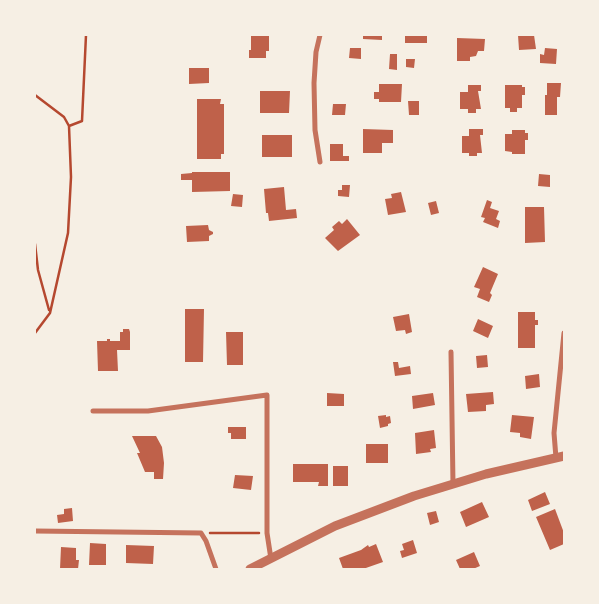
<!DOCTYPE html>
<html>
<head>
<meta charset="utf-8">
<style>
  body { margin:0 }
  #map { position:relative; width:599px; height:604px; overflow:hidden; background:#f6efe4; font-family:Lato,sans-serif }
  canvas { display:block }
  .frame { position:absolute; inset:0; border:36px solid #f6efe4; pointer-events:none }
</style>
</head>
<body>
<div id="map">
<canvas width="599" height="604"></canvas>
<div class="frame"></div>
</div>
<script>
const ctx = document.querySelector('canvas').getContext('2d');
ctx.lineJoin = 'round';
function paint(path, color) {
  ctx.fillStyle = color;
  ctx.fill(path, 'evenodd');
}
function shape(rows) {
  const path = new Path2D();
  for (const r of rows) {
    path.moveTo(r[0], r[1]);
    for (let i = 2; i < r.length; i += 2) path.lineTo(r[i], r[i + 1]);
  }
  return path;
}
function strokePath(path, color, width, dash) {
  ctx.strokeStyle = color;
  ctx.lineWidth = width;
  ctx.lineCap = dash ? 'butt' : 'round';
  ctx.setLineDash(dash || []);
  ctx.stroke(path);
}
paint(shape([
  [251,35,269,35,269,51,266,51,266,58,249,58,249,50,251,50],
  [363,35,382,35,382,40,363,39],
  [405,35,427,35,427,43,405,43],
  [518,35,534,35,536,49,519,50],
  [457,38,485,39,484,51,478,51,476,56,470,57,470,61,457,61],
  [350,48,361,48,361,59,349,58],
  [545,48,557,49,556,64,540,63,540,54,544,55],
  [390,54,397,54,397,70,389,69],
  [406,59,415,59,414,68,406,67],
  [189,68,209,68,209,83,189,84],
  [547,83,561,83,560,97,557,97,557,115,545,115,545,95,547,95],
  [379,84,402,84,401,102,379,102,379,99,374,99,374,92,379,92],
  [468,85,481,85,481,91,478,91,481,109,476,109,476,113,468,113,468,109,460,109,460,92,468,92],
  [505,85,522,85,522,87,525,87,525,95,522,95,522,108,517,108,517,112,510,112,510,108,505,108],
  [260,91,290,91,289,113,260,113],
  [197,99,221,99,220,104,224,104,224,154,221,154,221,159,197,159],
  [408,101,419,101,419,115,409,115],
  [333,104,346,104,345,115,332,115],
  [363,129,393,130,393,143,382,143,382,153,363,153],
  [469,129,483,129,483,135,480,135,482,153,477,153,477,156,469,156,469,153,462,153,462,136,469,136],
  [512,130,525,130,525,133,528,133,528,140,525,140,525,154,512,154,512,152,505,151,505,134,512,134],
  [262,135,292,135,292,157,262,157],
  [330,144,343,144,343,156,349,156,349,161,330,161],
  [192,172,230,172,230,191,192,192,192,180,181,180,181,174,192,173],
  [539,174,550,175,550,187,538,186],
  [342,185,350,185,349,197,338,196,338,190,342,190],
  [284,187,286,210,296,209,297,218,269,221,268,213,266,213,264,189],
  [401,192,406,212,388,215,385,199,392,198,391,194],
  [233,194,243,195,242,207,231,206],
  [487,200,492,202,490,208,499,211,496,219,500,221,498,228,483,222,485,218,481,217],
  [436,201,439,213,431,215,428,203],
  [525,207,544,207,545,242,525,243],
  [347,219,360,235,338,251,325,238,334,230,332,227,339,221,342,224],
  [208,225,209,230,213,232,213,234,209,236,209,241,187,242,186,226],
  [483,267,498,274,490,293,492,295,489,302,477,297,480,289,474,287],
  [185,309,204,309,203,362,185,362],
  [518,312,535,312,535,320,538,320,538,325,535,325,535,348,518,348],
  [409,314,412,332,406,334,405,330,396,331,393,317],
  [478,319,493,326,488,338,473,331],
  [123,329,129,329,130,332,130,350,117,350,118,371,98,371,97,341,107,341,107,339,110,339,110,341,120,341,120,332,123,332],
  [226,332,243,332,243,365,227,365],
  [487,355,488,367,477,368,476,356],
  [393,362,398,362,399,368,410,366,411,374,395,376],
  [539,374,540,387,526,389,525,376],
  [493,392,494,404,486,405,486,411,468,412,466,394],
  [327,393,344,394,344,406,327,406],
  [433,393,435,405,413,409,412,396],
  [386,415,386,417,390,416,391,423,388,424,388,426,380,428,378,416],
  [512,415,534,417,531,439,520,437,520,433,510,432],
  [228,427,246,427,246,439,231,439,231,433,228,433],
  [434,430,436,448,430,449,431,452,416,454,415,433],
  [132,436,156,436,162,447,164,463,163,479,154,479,154,472,145,472,137,453,140,453],
  [366,444,388,444,388,463,366,463],
  [293,464,328,464,328,486,318,486,319,482,293,482],
  [333,466,348,466,348,486,333,486],
  [235,475,253,476,251,490,233,488],
  [545,492,550,504,532,511,528,500],
  [482,502,489,517,466,527,460,512],
  [72,508,73,521,58,523,57,515,64,514,64,509],
  [555,509,564,533,564,544,550,550,536,517],
  [436,511,439,522,430,525,427,513],
  [413,540,417,553,402,558,400,551,404,550,402,544],
  [90,543,106,544,106,565,89,565],
  [376,544,383,562,363,569,343,569,339,558,361,550,368,545,369,547],
  [126,545,154,546,153,564,126,563],
  [61,547,76,548,76,560,79,560,78,569,60,569],
  [474,552,480,566,473,569,460,569,456,560]
]), '#bf614a');
strokePath(shape([
  [35,95,64,117,69,126,71,177,68,233,50,313,35,333],
  [69,126,82,121,86,35],
  [35,244,38,270,49,310],
  [210,533,259,533]
]), '#b5482f', 2.5);
strokePath(shape([
  [320,35,316,52,314,83,315,130,320,162],
  [451,352,453,484],
  [93,411,148,411,267,395,267,533,271,559],
  [556,458,554,433,564,333],
  [35,531,201,533,206,541,216,569]
]), '#c5725c', 5);
strokePath(shape([
  [250,569,335,526,414,496,486,474,564,456]
]), '#c5725c', 9);
</script>
</body>
</html>
